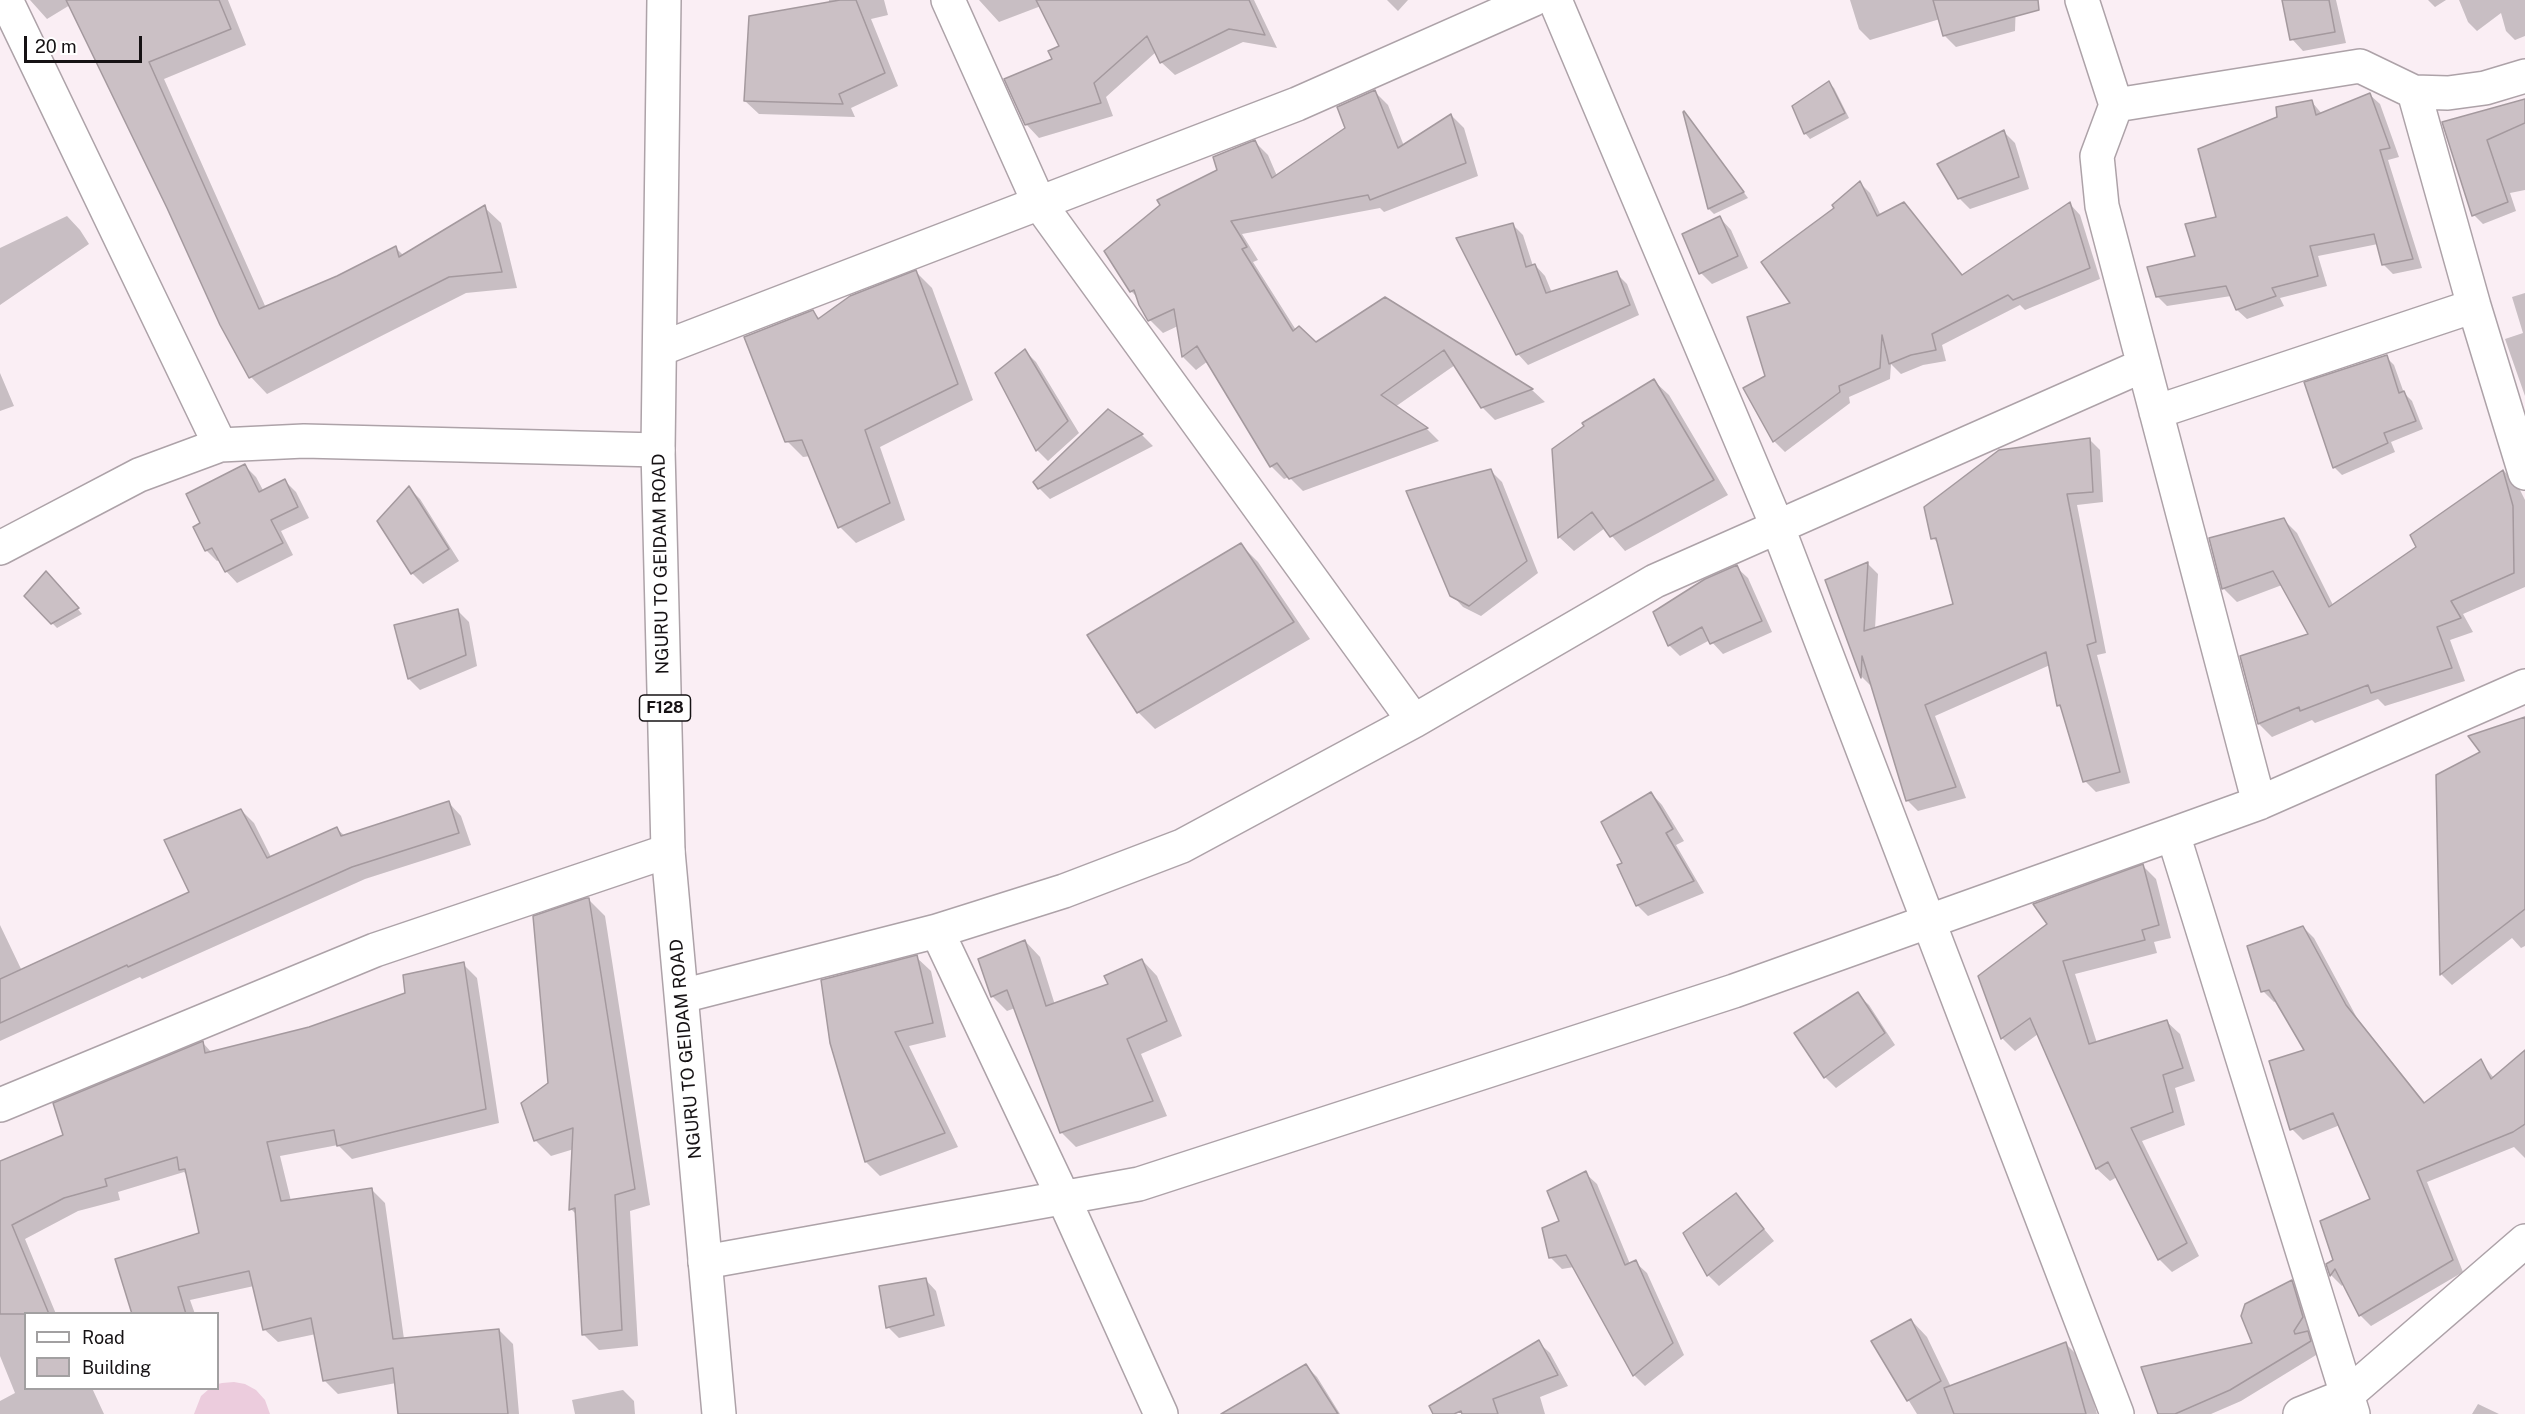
<!DOCTYPE html>
<html>
<head>
<meta charset="utf-8">
<style>
  body { margin:0 }
  #map { position:relative; width:2525px; height:1414px; overflow:hidden; background:#faeef4; font-family:"Public Sans",sans-serif }
  canvas { display:block }
  .legend { position:absolute; left:24px; top:1312px; width:195px; height:78px; box-sizing:border-box; background:#fff; border:2px solid #a2a0a1; margin:0; padding:8px 10px; list-style:none; font-size:18px; color:#161214 }
  .legend li { display:flex; align-items:center; gap:12px; height:30px }
  .legend b { width:30px; border:2px solid #a2a0a1 }
  .scale { position:absolute; left:24px; top:36px; width:118px; height:27px; box-sizing:border-box; border:3px solid #161214; border-top:0; padding-left:8px; font-size:18px; line-height:21px; white-space:nowrap; color:#161214; -webkit-text-stroke:4px #fff; paint-order:stroke }
</style>
</head>
<body>
<div id="map">
<canvas width="2525" height="1414"></canvas>
<ul class="legend">
<li><b style="height:8px;background:#fff"></b>Road</li>
<li><b style="height:16px;background:#cbc0c5"></b>Building</li>
</ul>
<div class="scale">20 m</div>
</div>
<script>
const ctx = document.querySelector('canvas').getContext('2d');
ctx.lineJoin = 'round';
function paint(path, color) {
  ctx.fillStyle = color;
  ctx.fill(path, 'evenodd');
}
function shape(rows) {
  const path = new Path2D();
  for (const r of rows) {
    path.moveTo(r[0], r[1]);
    for (let i = 2; i < r.length; i += 2) path.lineTo(r[i], r[i + 1]);
  }
  return path;
}
function strokePath(path, color, width, dash) {
  ctx.strokeStyle = color;
  ctx.lineWidth = width;
  ctx.lineCap = dash ? 'butt' : 'round';
  ctx.setLineDash(dash || []);
  ctx.stroke(path);
}
function label(font, color, halo, rows, align = 'center') {
  ctx.font = font + ' "Public Sans",sans-serif';
  ctx.lineWidth = 4.5;
  ctx.setLineDash([]);
  ctx.textBaseline = 'middle';
  ctx.strokeStyle = halo;
  ctx.fillStyle = color;
  for (const [text, x, y, turn = 0] of rows) {
    ctx.save();
    ctx.translate(x, y);
    ctx.rotate((+turn || 0) * Math.PI / 180);
    ctx.textAlign = isNaN(turn) ? turn : align;
    if (halo) ctx.strokeText(text, 0, 0);
    ctx.fillText(text, 0, 0);
    ctx.restore();
  }
}
paint(shape([
  [234,1382,245,1384,256,1390,265,1400,270,1414,194,1414,201,1396,209,1389,218,1388,218,1384,222,1383]
]), '#ecccdd');
paint(shape([
  [30,0,228,0,246,45,164,79,266,308,337,277,396,248,404,256,484,207,501,223,517,288,466,293,267,394,251,377,221,325,169,207,70,5,47,19],
  [829,0,884,0,888,15,871,19,898,86,851,108,855,117,759,114,745,101,829,3],
  [979,0,1254,0,1277,48,1243,42,1175,75,1161,62,1156,52,1106,97,1113,116,1039,138,1026,124,1061,47,1041,6,999,22],
  [1387,0,1408,0,1398,11],
  [1850,0,2016,0,2015,31,1956,47,1944,35,1940,19,1870,40,1859,29],
  [2299,0,2336,0,2346,43,2303,51,2292,39],
  [2428,0,2446,0,2435,7],
  [2459,0,2525,0,2525,36,2515,40,2506,31,2501,13,2477,31,2468,22],
  [1829,83,1834,88,1849,118,1810,139,1805,133],
  [1375,92,1388,105,1404,146,1451,115,1464,128,1478,176,1384,212,1380,208,1242,234,1258,260,1253,262,1296,330,1316,344,1385,298,1532,390,1545,402,1495,420,1482,407,1455,365,1395,407,1427,429,1439,441,1303,491,1289,477,1284,479,1271,466,1208,361,1196,370,1183,357,1178,326,1163,333,1150,320,1137,297,1131,291,1219,170,1255,142,1268,155,1277,176,1347,128],
  [2370,95,2380,104,2399,157,2388,160,2422,268,2393,274,2383,264,2378,244,2318,256,2327,286,2280,298,2284,306,2247,319,2237,310,2231,296,2167,306,2157,296,2197,257,2218,218,2279,118,2312,102,2322,114],
  [2525,101,2525,190,2510,193,2516,211,2483,224,2474,215,2444,123],
  [1687,116,1689,118,1748,198,1714,214,1709,209],
  [2004,132,2015,143,2029,189,1970,209,1959,198],
  [1860,183,1870,193,1881,216,1904,204,1963,276,2070,204,2080,215,2100,279,2025,310,2020,305,1942,345,1946,361,1923,365,1901,374,1891,364,1890,379,1849,397,1850,403,1785,452,1774,441,1767,377,1792,304,1836,208],
  [67,216,80,230,89,244,0,305,0,248],
  [1720,218,1731,230,1748,268,1712,284,1701,273],
  [1513,225,1523,235,1533,266,1535,265,1545,276,1552,293,1616,273,1627,284,1639,315,1528,365,1518,354],
  [916,272,932,288,973,400,880,447,905,520,856,543,840,527,811,456,803,457,787,441,813,312,820,319],
  [2525,293,2525,396,2505,339,2523,333,2512,297],
  [1025,351,1036,362,1079,433,1048,461,1037,450],
  [2386,357,2394,365,2404,393,2412,401,2423,429,2391,442,2395,452,2342,475,2334,467],
  [0,373,14,406,0,411],
  [1654,381,1669,395,1728,495,1625,551,1605,528,1574,551,1559,537,1553,449],
  [1108,411,1142,435,1153,446,1050,499,1039,488],
  [2089,439,2100,450,2103,502,2077,505,2106,653,2097,655,2130,783,2096,792,2085,781,2063,710,2058,705,2050,665,1935,716,1966,798,1918,811,1907,800,1874,689,1862,677,1826,580,1868,564,1878,574,1875,629,1954,605,1939,544,1933,538],
  [245,466,256,477,264,492,285,481,296,492,309,518,281,531,293,555,237,583,226,571,220,560,217,561,206,550],
  [1490,470,1502,482,1538,573,1481,616,1463,607,1452,595],
  [2504,471,2517,484,2525,500,2525,587,2463,614,2473,632,2450,640,2465,681,2385,706,2378,699,2315,723,2312,720,2272,737,2259,724,2242,657,2310,635,2282,585,2237,602,2223,588,2283,519,2297,533,2333,605,2418,547,2412,536],
  [409,488,420,499,459,561,423,584,412,573],
  [1241,545,1258,562,1310,639,1155,729,1138,712,1089,635],
  [1736,567,1748,578,1772,632,1723,654,1710,640,1680,656,1669,645],
  [51,578,82,614,57,628,26,596],
  [457,610,469,622,477,666,420,690,409,679,396,626],
  [2525,718,2525,946,2521,948,2512,938,2452,985,2442,975,2437,776,2482,753],
  [1651,793,1662,805,1684,841,1676,845,1704,893,1648,916,1637,905,1624,864],
  [449,803,461,816,471,845,365,879,142,979,140,977,0,1041,0,925,22,971,191,893,241,810,254,823,271,857,337,829,345,836],
  [2143,866,2156,879,2171,938,2154,942,2157,953,2075,974,2097,1043,2167,1022,2180,1034,2195,1081,2175,1088,2185,1125,2142,1141,2199,1256,2172,1272,2159,1259,2117,1177,2110,1181,2097,1169,2038,1034,2015,1051,2002,1038,1979,977],
  [589,900,605,916,650,1205,630,1211,638,1346,599,1350,583,1334,577,1215,571,1209,574,1149,551,1156,535,1140,550,1084],
  [2303,927,2314,938,2357,1018,2426,1104,2480,1061,2494,1078,2525,1104,2525,1158,2514,1147,2427,1182,2463,1272,2371,1326,2360,1315,2344,1283,2342,1286,2331,1275,2328,1264,2335,1261,2372,1200,2340,1125,2303,1140,2292,1129,2306,1051,2277,1001,2274,1002,2263,991],
  [1025,941,1040,957,1055,1005,1110,985,1142,960,1157,976,1182,1036,1141,1054,1167,1116,1076,1147,1061,1132,1015,1008,1007,1011,992,996],
  [916,957,931,971,946,1037,909,1046,958,1147,880,1176,866,1162,832,1042],
  [463,964,477,978,499,1123,352,1159,338,1145,280,1156,291,1201,371,1189,385,1203,404,1339,499,1330,513,1344,519,1414,399,1414,396,1383,338,1394,324,1380,316,1334,278,1342,264,1329,254,1286,190,1300,195,1314,133,1314,201,1234,189,1177,184,1172,118,1192,120,1200,78,1211,25,1239,56,1314,26,1314,26,1388,92,1388,104,1414,0,1414,0,1401,15,1393,0,1356,0,1162,64,1136,203,1043,212,1053,309,1029,406,994],
  [1857,994,1869,1005,1895,1045,1836,1088,1825,1077,1796,1033],
  [1585,1173,1597,1184,1630,1264,1635,1262,1647,1273,1684,1355,1645,1386,1634,1375,1574,1267,1562,1269,1550,1257],
  [1736,1195,1774,1241,1719,1286,1708,1275],
  [925,1279,936,1291,945,1326,899,1338,888,1327],
  [2292,1282,2303,1293,2314,1329,2309,1335,2319,1344,2321,1352,2241,1401,2211,1414,2160,1414,2255,1344],
  [1911,1320,1927,1337,1951,1387,2066,1344,2082,1360,2097,1414,1917,1414,1873,1342],
  [1538,1342,1550,1353,1568,1386,1540,1397,1545,1414,1463,1414],
  [1306,1366,1317,1377,1340,1414,1225,1414],
  [623,1390,634,1401,635,1414,575,1414,572,1400],
  [2478,1404,2499,1414,2472,1414]
]), '#0003');
const building = shape([
  [66,0,219,0,231,29,149,62,259,309,337,276,396,246,399,257,485,205,502,272,449,277,249,378,220,325,167,208,66,0],
  [840,0,856,0,885,73,839,94,843,104,744,101,749,16,840,0],
  [1036,0,1249,0,1265,35,1229,29,1160,63,1147,36,1094,83,1101,103,1025,125,1004,79,1052,59,1048,51,1059,46,1036,0],
  [1933,0,2038,0,2039,10,1943,36,1933,0],
  [2282,0,2329,0,2335,32,2290,40,2282,0],
  [1829,81,1845,113,1804,134,1792,106,1829,81],
  [1375,90,1398,148,1451,114,1466,163,1370,200,1368,195,1231,221,1247,247,1242,249,1293,331,1299,326,1316,342,1385,297,1533,389,1481,408,1444,350,1381,395,1428,428,1289,479,1277,463,1270,467,1197,346,1182,357,1174,309,1148,321,1139,305,1134,290,1130,292,1104,251,1160,205,1157,200,1217,170,1213,157,1255,140,1272,178,1345,128,1337,107,1375,90],
  [2370,93,2390,148,2380,150,2413,259,2382,265,2374,234,2310,246,2318,276,2272,288,2276,296,2236,310,2226,286,2156,297,2147,267,2195,256,2185,224,2216,217,2198,149,2277,117,2276,107,2312,100,2316,115,2370,93],
  [2525,99,2525,123,2487,140,2508,202,2472,216,2442,122,2525,99],
  [1684,111,1744,192,1708,209,1683,112,1684,111],
  [2004,130,2019,177,1958,199,1937,164,2004,130],
  [1860,181,1877,216,1904,202,1962,275,2070,202,2090,268,2013,300,2008,295,1932,334,1936,350,1911,355,1889,364,1882,335,1880,368,1839,386,1840,392,1773,442,1743,388,1765,376,1747,317,1790,303,1761,262,1834,208,1832,205,1860,181],
  [1720,216,1738,256,1699,274,1682,234,1720,216],
  [1513,223,1526,267,1535,264,1546,293,1617,271,1630,305,1516,355,1456,238,1513,223],
  [916,270,958,384,865,430,890,503,838,528,802,440,785,442,744,337,813,310,818,319,850,296,916,270],
  [1025,349,1068,421,1036,451,995,373,1025,349],
  [2387,355,2399,393,2404,391,2416,421,2384,433,2388,443,2333,468,2304,382,2387,355],
  [1654,379,1714,480,1610,537,1592,512,1558,538,1552,449,1584,426,1582,423,1654,379],
  [1108,409,1143,434,1038,489,1033,482,1108,409],
  [2090,438,2093,492,2067,494,2096,642,2087,645,2120,772,2083,782,2060,705,2057,706,2046,652,1925,705,1956,787,1906,801,1862,656,1861,678,1825,580,1868,562,1864,631,1953,604,1936,538,1931,539,1924,507,1999,450,2090,438],
  [245,464,259,492,285,479,298,507,271,520,283,543,225,572,212,548,205,551,193,527,200,523,186,494,245,464],
  [1491,469,1527,561,1469,606,1450,596,1406,491,1491,469],
  [2503,470,2513,506,2514,573,2451,601,2461,618,2437,627,2452,668,2371,693,2368,685,2300,711,2299,707,2258,724,2240,656,2308,634,2273,571,2222,589,2209,538,2284,518,2329,607,2416,547,2410,535,2503,470],
  [409,486,449,549,411,574,377,521,409,486],
  [1241,543,1294,622,1137,713,1087,635,1241,543],
  [1737,565,1762,621,1710,644,1702,627,1668,646,1653,612,1705,579,1737,565],
  [46,571,79,608,51,624,24,596,46,571],
  [458,609,466,655,408,679,394,625,458,609],
  [2525,717,2525,909,2440,975,2436,775,2480,752,2468,736,2525,717],
  [1651,792,1673,829,1666,833,1694,881,1636,906,1617,865,1622,863,1601,822,1651,792],
  [449,801,459,833,352,867,128,967,127,965,0,1023,0,979,189,892,164,840,241,809,267,858,337,827,341,836,449,801],
  [2143,864,2159,925,2142,930,2145,940,2063,961,2089,1044,2167,1020,2183,1068,2163,1075,2173,1112,2131,1128,2187,1243,2158,1260,2108,1162,2096,1169,2030,1018,2001,1039,1978,976,2047,924,2033,904,2143,864],
  [586,898,589,898,635,1189,615,1195,622,1330,582,1335,575,1208,569,1210,573,1128,534,1141,521,1103,548,1083,533,916,586,898],
  [2303,926,2346,1005,2424,1103,2481,1059,2491,1079,2525,1050,2525,1124,2513,1132,2417,1171,2453,1260,2359,1316,2335,1269,2330,1276,2326,1264,2333,1260,2320,1221,2370,1199,2333,1113,2290,1130,2269,1061,2304,1050,2269,990,2261,992,2247,946,2303,926],
  [1025,940,1046,1006,1108,984,1104,976,1142,959,1167,1021,1127,1039,1153,1101,1060,1133,1007,990,991,997,978,959,1025,940],
  [917,955,933,1023,895,1032,945,1133,865,1162,830,1043,821,980,917,955],
  [464,962,486,1109,337,1146,334,1130,267,1142,281,1201,372,1188,393,1339,499,1329,508,1414,398,1414,393,1368,323,1381,311,1318,263,1330,249,1271,178,1287,186,1314,132,1314,115,1259,199,1233,185,1169,179,1170,177,1157,105,1179,107,1186,64,1198,12,1225,49,1314,0,1314,0,1161,63,1135,53,1103,203,1041,205,1053,309,1027,405,993,403,975,464,962],
  [1858,992,1885,1033,1824,1078,1794,1033,1858,992],
  [1586,1171,1625,1265,1636,1260,1673,1343,1633,1376,1566,1255,1549,1258,1542,1228,1559,1221,1547,1191,1586,1171],
  [1736,1193,1764,1229,1707,1276,1683,1233,1736,1193],
  [926,1278,934,1315,886,1328,879,1286,926,1278],
  [2292,1280,2303,1317,2294,1331,2295,1334,2308,1331,2311,1341,2230,1390,2175,1414,2158,1414,2141,1367,2252,1343,2241,1316,2245,1304,2292,1280],
  [1911,1319,1941,1381,1907,1401,1871,1341,1911,1319],
  [1539,1340,1558,1375,1493,1399,1498,1414,1462,1414,1461,1411,1454,1414,1433,1414,1429,1406,1539,1340],
  [2066,1342,2086,1414,1954,1414,1944,1388,2066,1342],
  [1306,1364,1338,1414,1221,1414,1306,1364]
]);
paint(building, '#cbc0c5');
strokePath(building, '#a4999e', 1.5);
const minor = shape([
  [6,0,220,445],
  [948,0,1039,203,1414,721],
  [1555,0,1778,528,2117,1414],
  [2082,0,2116,105,2097,156,2102,206,2259,803],
  [2414,92,2474,306,2525,473],
  [2116,105,2360,66,2414,92,2448,93,2485,88,2525,76],
  [660,349,1297,104,1532,0],
  [2156,412,2474,306],
  [0,548,139,475,220,445,304,441,658,450],
  [2173,834,2353,1414],
  [937,931,1063,1197,1161,1414],
  [682,996,937,931,1064,891,1182,846,1414,721,1655,581,2144,365],
  [705,1262,1139,1184,1734,991,2173,834,2259,803,2525,686],
  [2300,1414,2347,1395,2525,1241]
]);
const tertiary = shape([
  [0,1105,375,950,668,851]
]);
const primary = shape([
  [664,0,658,450,668,851,719,1414]
]);
strokePath(minor, '#ada2a8', 36);
strokePath(tertiary, '#ada2a8', 36);
strokePath(primary, '#ada2a8', 36);
strokePath(minor, '#fff', 33);
strokePath(tertiary, '#fff', 33);
strokePath(primary, '#fff', 33);
for (const [x, y, w] of [
  [665,708,51]
]) {
  const box = new Path2D();
  box.roundRect(x - w / 2, y - 13, w, 26, 4.5);
  ctx.fillStyle = '#fff';
  ctx.fill(box);
  strokePath(box, '#161214', 1.5);
}
label('bold 16px', '#161214', null, [
  ["F128",665,708]
]);
label('18px', '#161214', '#fff', [
  ["NGURU TO GEIDAM ROAD",661,564,-91],
  ["NGURU TO GEIDAM ROAD",686,1049,-95]
]);
</script>
</body>
</html>
